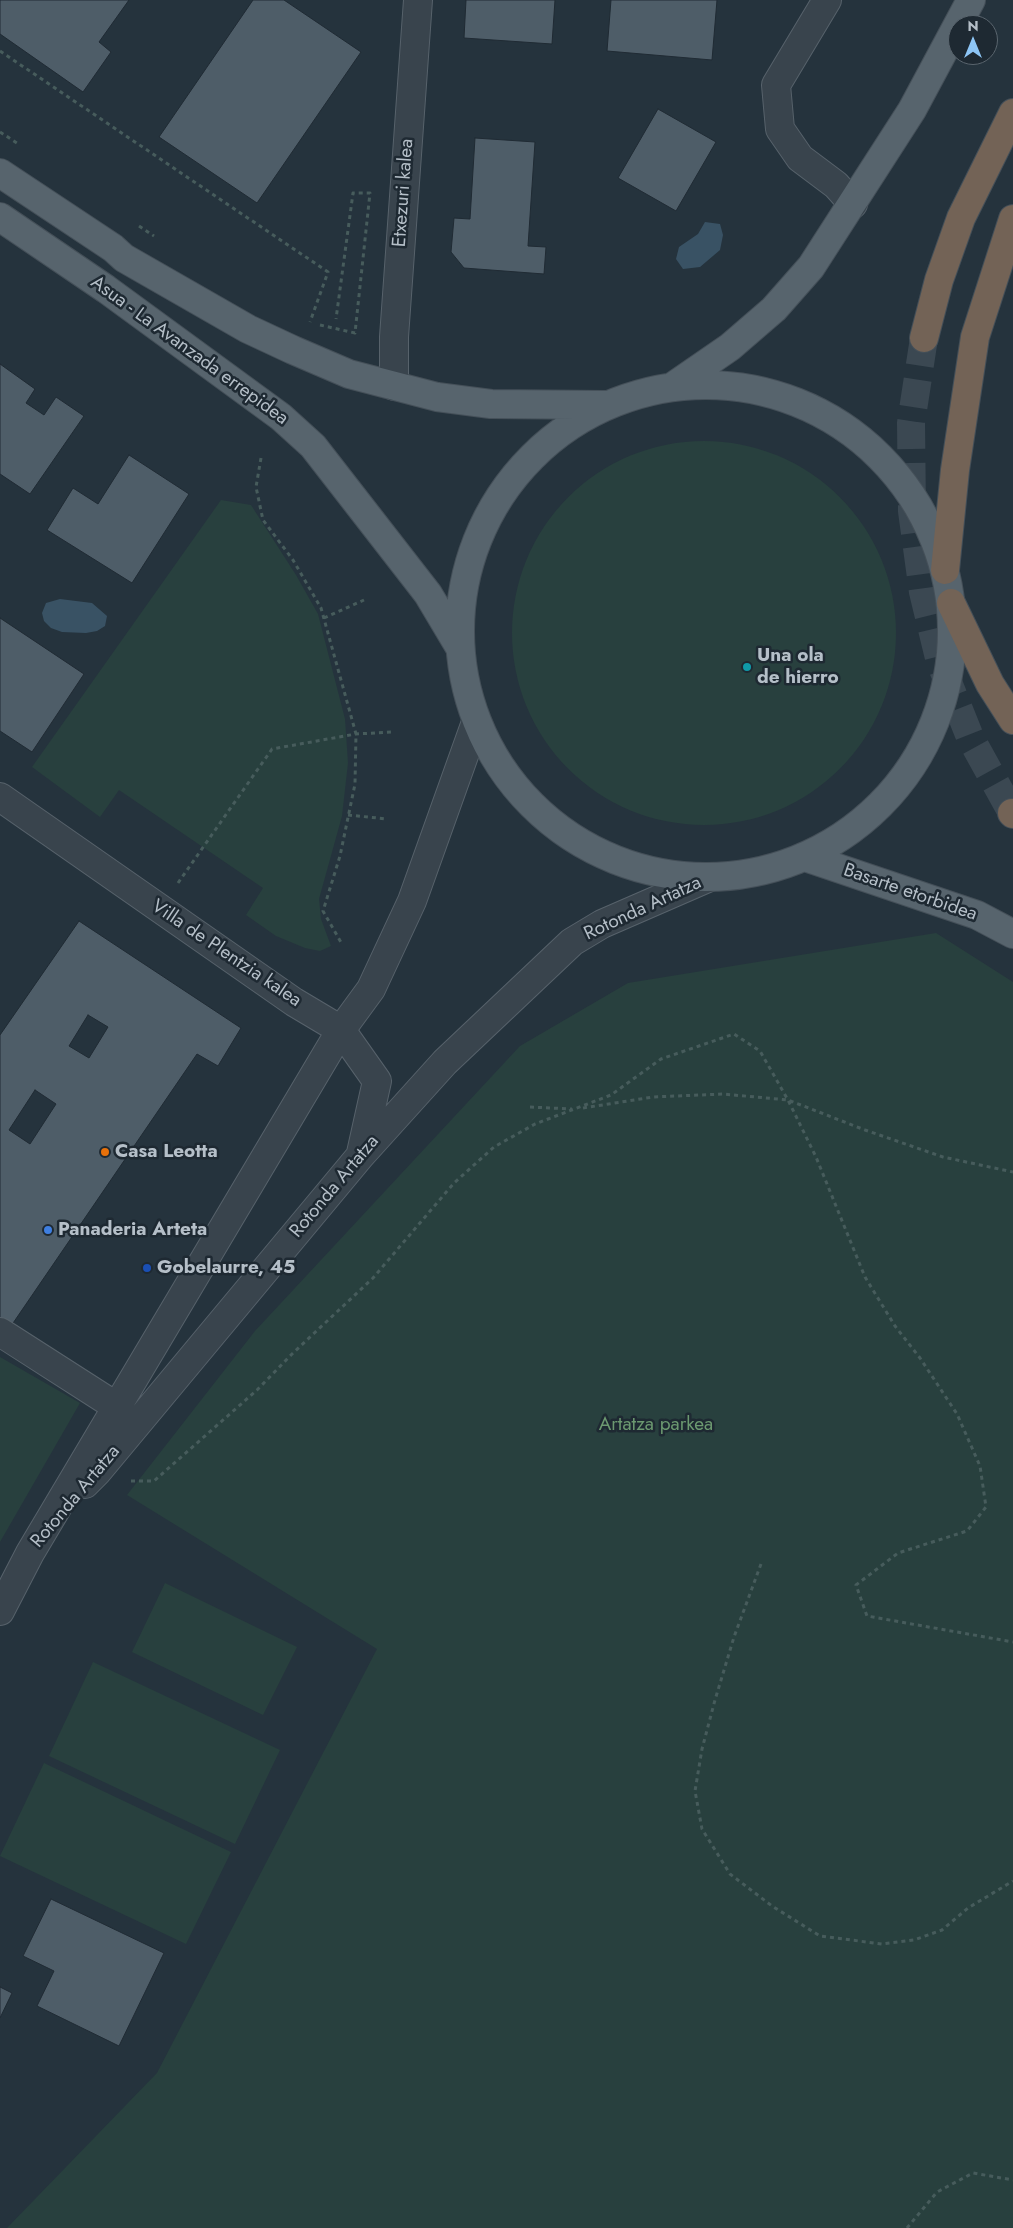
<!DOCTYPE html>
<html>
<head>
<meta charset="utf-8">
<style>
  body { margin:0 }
  #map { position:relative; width:1013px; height:2228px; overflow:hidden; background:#25333d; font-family:Jost,sans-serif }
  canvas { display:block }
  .north { position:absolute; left:948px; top:15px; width:50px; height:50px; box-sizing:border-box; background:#1e2932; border:1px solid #5a656e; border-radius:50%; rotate:0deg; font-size:14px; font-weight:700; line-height:20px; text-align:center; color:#b5bfc8 }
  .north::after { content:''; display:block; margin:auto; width:18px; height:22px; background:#8dc5f5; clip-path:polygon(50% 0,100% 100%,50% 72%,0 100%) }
</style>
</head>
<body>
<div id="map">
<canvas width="1013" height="2228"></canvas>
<div class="north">N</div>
</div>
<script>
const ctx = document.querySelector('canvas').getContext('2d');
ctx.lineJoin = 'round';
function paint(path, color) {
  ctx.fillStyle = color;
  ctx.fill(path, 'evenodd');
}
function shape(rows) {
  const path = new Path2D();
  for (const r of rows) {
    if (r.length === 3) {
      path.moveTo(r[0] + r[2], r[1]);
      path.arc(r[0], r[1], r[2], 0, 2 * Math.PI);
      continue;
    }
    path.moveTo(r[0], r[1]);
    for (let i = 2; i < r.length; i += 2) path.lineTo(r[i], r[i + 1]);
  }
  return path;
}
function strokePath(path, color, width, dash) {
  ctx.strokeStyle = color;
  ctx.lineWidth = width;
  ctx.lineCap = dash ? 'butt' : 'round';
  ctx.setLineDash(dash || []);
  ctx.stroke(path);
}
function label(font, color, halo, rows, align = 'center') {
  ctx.font = font + ' Jost,sans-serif';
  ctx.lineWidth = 5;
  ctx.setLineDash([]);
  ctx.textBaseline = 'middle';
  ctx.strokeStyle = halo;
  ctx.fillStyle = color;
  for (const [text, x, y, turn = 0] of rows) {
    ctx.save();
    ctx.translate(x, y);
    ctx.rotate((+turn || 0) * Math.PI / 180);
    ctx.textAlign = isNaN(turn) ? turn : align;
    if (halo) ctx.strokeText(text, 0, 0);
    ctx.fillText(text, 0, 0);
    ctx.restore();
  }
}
paint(shape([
  [704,633,192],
  [221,500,251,505,296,575,318,614,345,719,348,763,342,816,319,899,321,919,331,946,320,951,305,948,276,936,246,915,263,888,119,790,100,817,32,767],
  [936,933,1013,982,1013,2228,7,2228,157,2073,377,1649,127,1495,255,1331,520,1046,628,983],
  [0,1357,80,1403,0,1542],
  [165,1583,297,1647,263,1715,132,1652],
  [93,1662,280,1750,235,1844,49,1756],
  [44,1763,231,1852,186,1944,0,1856]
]), '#28403e');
paint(shape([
  [705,222,720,224,723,235,720,250,700,267,683,269,676,259,679,247,698,234],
  [60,599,92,603,107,616,105,626,97,631,86,633,62,632,51,628,44,621,42,613,46,603]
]), '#395264');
const building = shape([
  [0,0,129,0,99,42,111,52,83,92,0,34,0,0],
  [253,0,284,0,361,52,257,203,159,137,253,0],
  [466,0,555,0,552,44,464,38,466,0],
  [611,0,717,0,712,60,607,51,611,0],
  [658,109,716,142,676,211,618,178,658,109],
  [475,138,535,142,528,246,546,247,544,274,464,268,451,252,454,218,470,219,475,138],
  [0,364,35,389,26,403,44,415,56,397,84,416,30,494,0,474,0,364],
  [129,455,189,494,132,583,47,530,73,488,98,504,129,455],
  [0,618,84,674,32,752,0,731,0,618],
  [79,921,241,1028,218,1066,197,1054,9,1329,0,1323,0,1035,79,921],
  [88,1015,108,1027,89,1058,69,1046,88,1015],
  [35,1090,56,1104,30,1144,9,1130,35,1090],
  [51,1899,164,1953,119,2046,37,2006,54,1971,23,1956,51,1899],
  [0,1987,12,1993,0,2018,0,1987]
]);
paint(building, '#4e5d68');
strokePath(building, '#202b34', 1);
strokePath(shape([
  [924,338,911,423,912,511,923,592,940,662,970,737,1012,813]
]), '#3b4852', 28, [28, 14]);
const minor = shape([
  [827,0,776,85,780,129,800,158,836,185,853,204],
  [394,386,394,337,418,0],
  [0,797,294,1002,341,1030,377,1081,361,1153],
  [0,1332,117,1407],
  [85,1484,97,1472,361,1155,445,1062,572,942,602,924,710,877],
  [0,1611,30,1553,341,1030,371,989,412,901,476,722]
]);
const major = shape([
  [0,173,113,248,124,258,248,329,293,350,349,374,437,397,491,404,605,405],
  [0,217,106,289,281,417,313,446,428,594,459,646],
  [706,631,246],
  [672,387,730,347,774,309,811,267,912,110,971,0],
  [805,857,977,915,1013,934]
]);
const highway = shape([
  [924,338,939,280,961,218,1013,113],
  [945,570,955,470,975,337,1013,219],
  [951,603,990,684,1013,720],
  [1012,813,1013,814]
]);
strokePath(minor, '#57626b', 30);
strokePath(major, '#455059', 30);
strokePath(highway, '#444f58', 30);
strokePath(shape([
  [0,51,328,272,310,322],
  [0,132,20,145],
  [139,226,154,236],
  [320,325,355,333,370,193,353,193,336,319],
  [261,458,256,487,263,520,293,560,321,608,356,734,355,784,340,856,323,911,342,944],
  [324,618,364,600],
  [348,815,387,819],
  [178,883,272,749,356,734,392,732],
  [530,1107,572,1109],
  [583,1108,653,1097,723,1094,788,1100,865,1130,943,1157,1013,1172],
  [131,1481,154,1481,257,1390,292,1354,373,1278,454,1183,494,1147,535,1124,611,1095,661,1059,734,1034,760,1051,788,1100,816,1157,865,1277,895,1326,920,1358,957,1414,980,1466,986,1507,967,1531,898,1553,856,1585,867,1616,1013,1642],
  [761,1564,734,1637,715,1700,702,1749,695,1791,702,1829,730,1874,772,1906,820,1936,882,1944,914,1940,942,1930,968,1908,1013,1881],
  [907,2228,937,2192,973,2173,1013,2180]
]), '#475c5c', 3, [4, 4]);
strokePath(minor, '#39444d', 28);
strokePath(major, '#57646d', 28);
strokePath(highway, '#736356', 28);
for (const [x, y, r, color] of [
  [747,667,5,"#0f9aa8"],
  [105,1152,5,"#e8710a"],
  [48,1230,5,"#3f7fe0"],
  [147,1268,5,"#1a4fb4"]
]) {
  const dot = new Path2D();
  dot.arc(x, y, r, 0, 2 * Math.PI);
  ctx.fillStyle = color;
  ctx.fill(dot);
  strokePath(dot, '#1e2932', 2);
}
label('19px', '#b5bfc8', '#1e2932', [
  ["Etxezuri kalea",404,193,-86],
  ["Asua - La Avanzada errepidea",189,351,36],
  ["Basarte etorbidea",910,893,19],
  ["Rotonda Artatza",643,909,-25],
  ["Villa de Plentzia kalea",226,954,34],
  ["Rotonda Artatza",335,1187,-50],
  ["Rotonda Artatza",76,1497,-50]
]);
label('bold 19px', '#b5bfc8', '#1e2932', [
  ["Una ola",757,656],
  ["de hierro",757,678],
  ["Casa Leotta",115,1152],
  ["Panaderia Arteta",58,1230],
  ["Gobelaurre, 45",157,1268]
], 'left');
label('19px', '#6c9970', '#1e2932', [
  ["Artatza parkea",656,1425]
]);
</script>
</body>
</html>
